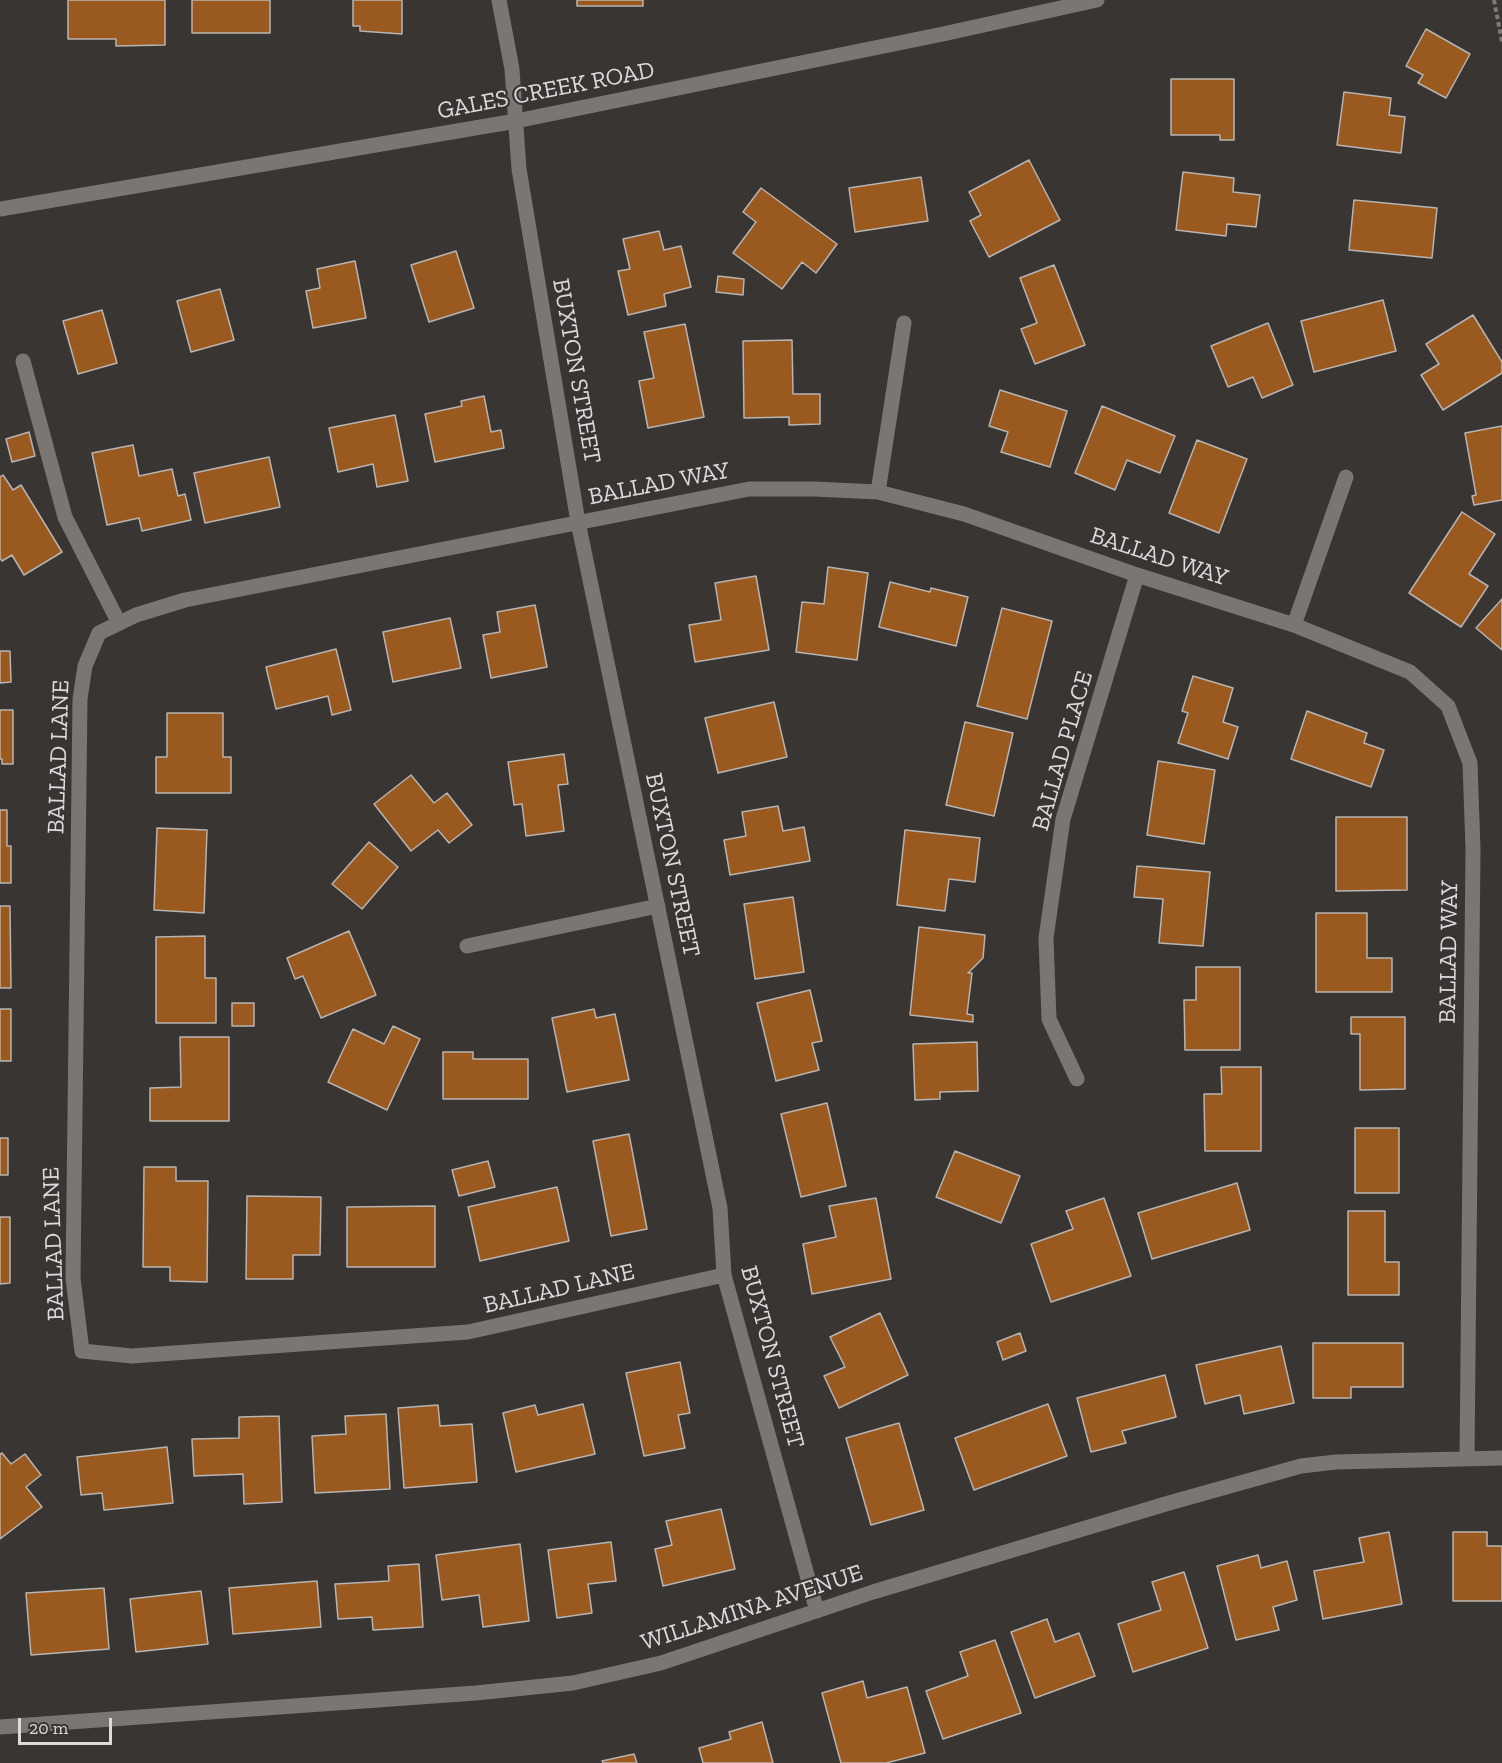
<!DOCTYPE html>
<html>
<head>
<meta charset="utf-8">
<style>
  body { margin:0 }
  #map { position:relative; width:1502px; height:1763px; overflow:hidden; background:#383533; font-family:"Zilla Slab",serif }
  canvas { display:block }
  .scale { position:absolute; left:18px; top:1718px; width:94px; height:27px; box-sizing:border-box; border:3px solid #dddbd9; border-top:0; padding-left:8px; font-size:18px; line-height:21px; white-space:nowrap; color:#dddbd9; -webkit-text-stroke:4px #383533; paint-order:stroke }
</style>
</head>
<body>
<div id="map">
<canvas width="1502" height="1763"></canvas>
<div class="scale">20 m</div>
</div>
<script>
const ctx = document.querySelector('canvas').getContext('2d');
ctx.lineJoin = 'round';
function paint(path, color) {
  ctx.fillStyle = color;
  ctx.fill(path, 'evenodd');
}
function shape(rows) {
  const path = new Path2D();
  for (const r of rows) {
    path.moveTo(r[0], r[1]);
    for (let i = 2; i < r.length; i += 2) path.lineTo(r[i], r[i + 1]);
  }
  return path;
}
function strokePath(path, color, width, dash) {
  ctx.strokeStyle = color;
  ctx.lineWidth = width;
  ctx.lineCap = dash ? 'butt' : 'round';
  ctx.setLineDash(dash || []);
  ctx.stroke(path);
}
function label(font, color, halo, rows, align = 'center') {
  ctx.font = font + ' "Zilla Slab",serif';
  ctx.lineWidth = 4.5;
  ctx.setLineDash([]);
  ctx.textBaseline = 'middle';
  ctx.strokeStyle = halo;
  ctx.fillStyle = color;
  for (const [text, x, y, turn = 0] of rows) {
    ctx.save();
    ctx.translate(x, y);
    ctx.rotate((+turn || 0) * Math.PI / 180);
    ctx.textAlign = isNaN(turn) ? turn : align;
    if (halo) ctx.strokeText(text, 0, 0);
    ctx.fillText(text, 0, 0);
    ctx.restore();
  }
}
const building = shape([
  [68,0,165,0,165,45,116,46,116,39,68,39,68,0],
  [192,0,270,0,270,33,192,33,192,0],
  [353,0,402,0,402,34,360,31,360,26,353,26,353,0],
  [577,0,643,0,643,6,577,6,577,0],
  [1426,29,1470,54,1446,98,1418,83,1423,75,1406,66,1426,29],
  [1171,79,1234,79,1234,140,1220,140,1220,135,1171,135,1171,79],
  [1344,92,1391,98,1389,115,1405,117,1401,153,1337,145,1344,92],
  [1029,160,1060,220,989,257,970,221,981,215,969,192,1029,160],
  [1183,172,1234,178,1233,192,1260,195,1256,227,1227,224,1226,236,1176,230,1183,172],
  [921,177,928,221,855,232,849,188,921,177],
  [761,188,837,244,816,273,802,262,782,289,733,253,756,222,743,212,761,188],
  [1354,200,1437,208,1432,258,1349,250,1354,200],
  [659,231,664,250,681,246,691,287,664,294,666,306,628,315,618,271,630,269,623,239,659,231],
  [456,251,474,308,429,322,411,265,456,251],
  [355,261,366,318,313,328,306,291,320,288,317,269,355,261],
  [1054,265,1085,345,1035,364,1021,329,1037,323,1020,278,1054,265],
  [718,276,744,279,743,295,716,292,718,276],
  [220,289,234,340,191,352,177,301,220,289],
  [1383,300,1396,351,1314,372,1301,321,1383,300],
  [102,310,117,363,78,374,63,321,102,310],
  [1473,315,1502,362,1502,373,1443,410,1421,375,1439,364,1426,344,1473,315],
  [1268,323,1293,385,1262,398,1253,377,1228,387,1211,346,1268,323],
  [685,324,704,417,648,428,639,381,654,378,644,332,685,324],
  [792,340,793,394,820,394,820,424,789,425,789,417,744,418,743,341,792,340],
  [1000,390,1067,411,1050,467,1001,452,1008,432,989,426,1000,390],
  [484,396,491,432,501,430,504,448,435,462,425,414,462,406,461,401,484,396],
  [1102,406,1175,436,1160,473,1127,460,1115,490,1075,473,1102,406],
  [395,415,408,481,377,487,373,464,338,472,329,428,395,415],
  [1502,426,1502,500,1474,505,1472,496,1476,495,1465,433,1502,426],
  [29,432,35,456,12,462,6,439,29,432],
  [1197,440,1247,459,1219,533,1169,513,1197,440],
  [133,445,139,476,172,469,178,496,185,494,191,520,142,531,139,518,107,525,92,453,133,445],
  [269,457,280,507,205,523,194,473,269,457],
  [3,475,13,490,21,485,62,552,24,575,12,555,2,561,0,558,0,477,3,475],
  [1462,512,1495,534,1469,574,1488,586,1461,627,1409,593,1462,512],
  [828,567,868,573,857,660,796,652,802,602,824,604,828,567],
  [756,576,769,650,695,662,689,625,721,620,715,583,756,576],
  [890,582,930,592,931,588,968,597,956,646,879,627,890,582],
  [1502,599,1502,650,1476,628,1502,599],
  [535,605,547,667,491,678,483,635,500,632,497,612,535,605],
  [1002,608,1052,621,1027,719,977,706,1002,608],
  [450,618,461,668,393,682,383,632,450,618],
  [336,649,351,710,332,715,328,696,276,709,266,667,336,649],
  [0,651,10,651,11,682,0,683,0,651],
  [1193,676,1233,688,1223,722,1238,727,1228,759,1178,743,1188,713,1182,711,1193,676],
  [774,702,787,757,718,773,705,718,774,702],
  [0,710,13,710,13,764,2,764,2,759,0,759,0,710],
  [1307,711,1367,733,1364,743,1384,750,1371,787,1291,759,1307,711],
  [167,713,223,713,223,757,231,757,231,793,156,793,156,757,167,757,167,713],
  [965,722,1013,733,994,816,946,805,965,722],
  [564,754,568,784,558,785,564,831,526,836,522,804,514,805,508,762,564,754],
  [1158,761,1215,770,1204,844,1147,835,1158,761],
  [411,775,434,803,447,793,472,825,449,843,438,830,411,851,374,804,411,775],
  [778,806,783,831,804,827,810,861,730,875,724,840,746,836,742,812,778,806],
  [0,810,7,810,7,846,11,846,11,883,0,883,0,810],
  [1336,817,1407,817,1407,890,1336,891,1336,817],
  [157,828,207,830,204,913,154,910,157,828],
  [905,830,980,838,975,882,949,879,945,911,897,905,905,830],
  [369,842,398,867,362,909,332,884,369,842],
  [1137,866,1210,872,1203,946,1159,943,1163,899,1134,897,1137,866],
  [793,897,804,972,755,979,744,904,793,897],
  [0,906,10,906,11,988,0,988,0,906],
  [1316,913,1367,913,1367,958,1392,958,1392,992,1316,992,1316,913],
  [919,927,985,935,983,958,968,973,972,973,967,1014,973,1015,973,1022,910,1015,919,927],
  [349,931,376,995,321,1018,303,976,295,979,287,958,349,931],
  [205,936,205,978,216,978,216,1023,156,1023,156,937,205,936],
  [1196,967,1240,967,1240,1050,1185,1050,1184,1000,1196,1000,1196,967],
  [810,990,822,1041,812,1043,819,1070,776,1081,757,1003,810,990],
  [232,1003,254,1003,254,1026,232,1026,232,1003],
  [0,1009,11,1009,11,1061,0,1061,0,1009],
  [594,1009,596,1018,615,1014,629,1080,567,1092,552,1018,594,1009],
  [1351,1017,1405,1017,1405,1089,1360,1090,1360,1034,1351,1034,1351,1017],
  [393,1026,420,1039,387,1110,328,1082,353,1029,384,1044,393,1026],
  [180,1037,229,1037,229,1121,150,1121,150,1088,181,1087,180,1037],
  [977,1042,978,1091,940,1092,940,1099,915,1100,913,1044,977,1042],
  [443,1052,473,1052,473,1059,528,1059,528,1099,443,1099,443,1052],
  [1221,1067,1261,1067,1261,1151,1205,1151,1204,1094,1222,1094,1221,1067],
  [827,1103,846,1186,801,1197,781,1114,827,1103],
  [1355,1128,1399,1128,1399,1193,1355,1193,1355,1128],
  [629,1134,647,1229,611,1236,593,1141,629,1134],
  [0,1138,8,1138,8,1175,0,1175,0,1138],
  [955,1151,1020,1176,1001,1223,936,1197,955,1151],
  [488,1161,495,1187,459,1196,452,1170,488,1161],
  [144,1167,176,1167,176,1181,208,1181,207,1282,170,1281,170,1267,143,1267,144,1167],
  [1237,1183,1250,1230,1152,1259,1138,1213,1237,1183],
  [557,1187,569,1241,480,1261,468,1207,557,1187],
  [247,1196,321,1197,320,1255,293,1255,293,1279,246,1279,247,1196],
  [876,1198,891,1279,812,1294,803,1244,836,1237,829,1206,876,1198],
  [1104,1198,1131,1276,1051,1302,1031,1244,1073,1229,1066,1211,1104,1198],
  [435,1206,435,1267,347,1267,347,1207,435,1206],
  [1348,1211,1385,1211,1385,1262,1399,1262,1399,1295,1348,1295,1348,1211],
  [0,1217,10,1217,10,1283,0,1284,0,1217],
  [880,1313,908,1375,839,1408,824,1376,845,1367,830,1337,880,1313],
  [1020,1333,1026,1351,1003,1360,997,1342,1020,1333],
  [1313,1343,1403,1343,1403,1387,1351,1387,1351,1398,1313,1398,1313,1343],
  [1281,1346,1294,1403,1244,1414,1240,1395,1205,1404,1196,1365,1281,1346],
  [680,1362,690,1413,678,1415,685,1448,644,1456,626,1373,680,1362],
  [1165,1375,1176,1417,1122,1431,1126,1443,1091,1452,1077,1398,1165,1375],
  [583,1404,595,1454,516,1472,503,1413,535,1405,538,1415,583,1404],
  [1048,1404,1067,1456,974,1490,955,1438,1048,1404],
  [438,1405,440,1426,472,1424,477,1482,404,1488,398,1408,438,1405],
  [386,1414,390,1489,315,1493,312,1436,346,1434,345,1416,386,1414],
  [279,1416,282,1502,244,1504,243,1474,194,1476,192,1439,239,1438,239,1417,279,1416],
  [899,1423,924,1510,871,1525,846,1438,899,1423],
  [167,1447,173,1503,104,1510,102,1493,81,1495,77,1457,167,1447],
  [2,1453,11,1464,25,1454,41,1475,26,1487,42,1507,0,1539,0,1454,2,1453],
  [721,1509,735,1569,663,1586,655,1549,672,1545,666,1521,721,1509],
  [1389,1532,1402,1604,1323,1619,1314,1571,1364,1562,1359,1538,1389,1532],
  [1453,1532,1487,1532,1487,1546,1502,1546,1502,1601,1453,1601,1453,1532],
  [611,1542,616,1581,588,1584,592,1613,557,1618,548,1550,611,1542],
  [520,1544,529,1621,483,1627,479,1595,442,1600,436,1555,520,1544],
  [1258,1555,1261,1568,1287,1561,1297,1600,1273,1607,1279,1630,1236,1640,1217,1566,1258,1555],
  [419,1564,423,1627,373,1630,372,1617,338,1619,335,1584,389,1581,388,1566,419,1564],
  [1184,1572,1208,1648,1133,1672,1118,1624,1161,1610,1152,1582,1184,1572],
  [317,1581,321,1627,233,1634,229,1588,317,1581],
  [104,1588,109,1649,31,1655,26,1593,104,1588],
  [201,1591,208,1644,136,1652,130,1599,201,1591],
  [1047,1619,1055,1642,1079,1633,1095,1676,1035,1698,1011,1632,1047,1619],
  [995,1640,1021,1713,943,1739,926,1691,968,1676,960,1652,995,1640],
  [863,1681,867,1698,907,1687,925,1753,886,1763,841,1763,822,1693,863,1681],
  [762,1722,773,1763,703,1763,699,1748,731,1739,729,1732,762,1722],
  [634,1754,637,1763,603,1763,602,1761,634,1754]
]);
paint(building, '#9a591f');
strokePath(building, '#b8b4b1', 1.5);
strokePath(shape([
  [1494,0,1502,42]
]), '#7d7a78', 4, [4.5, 3]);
strokePath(shape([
  [23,361,65,517,119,623]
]), '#797673', 15);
strokePath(shape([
  [499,0,512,69,519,169,578,522,720,1208,724,1275,817,1611],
  [878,492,904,323],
  [1294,625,1346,477],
  [467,946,658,906],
  [1077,1079,1049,1019,1046,938,1063,819,1137,575],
  [724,1275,468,1332,132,1356,82,1351,73,1278,80,699,85,666,99,633,136,615,185,600,749,489,814,489,878,492,964,514,1137,575,1294,625,1410,672,1448,706,1470,763,1473,849,1467,1459],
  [0,1727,476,1693,573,1683,661,1663,873,1592,1169,1503,1301,1466,1336,1462,1502,1458]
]), '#797673', 15);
strokePath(shape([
  [0,209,516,121,943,34,1097,0]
]), '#797673', 15);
label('24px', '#dddbd9', '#383533', [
  ["GALES CREEK ROAD",546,91,-11],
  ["BUXTON STREET",576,371,80],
  ["BALLAD WAY",659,484,-11],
  ["BALLAD WAY",1159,557,18],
  ["BALLAD PLACE",1063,751,-74],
  ["BALLAD LANE",59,757,-88],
  ["BUXTON STREET",672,865,78],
  ["BALLAD WAY",1449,952,-89],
  ["BALLAD LANE",54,1244,-92],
  ["BALLAD LANE",559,1289,-13],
  ["BUXTON STREET",772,1357,75],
  ["WILLAMINA AVENUE",752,1608,-18]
]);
</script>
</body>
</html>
